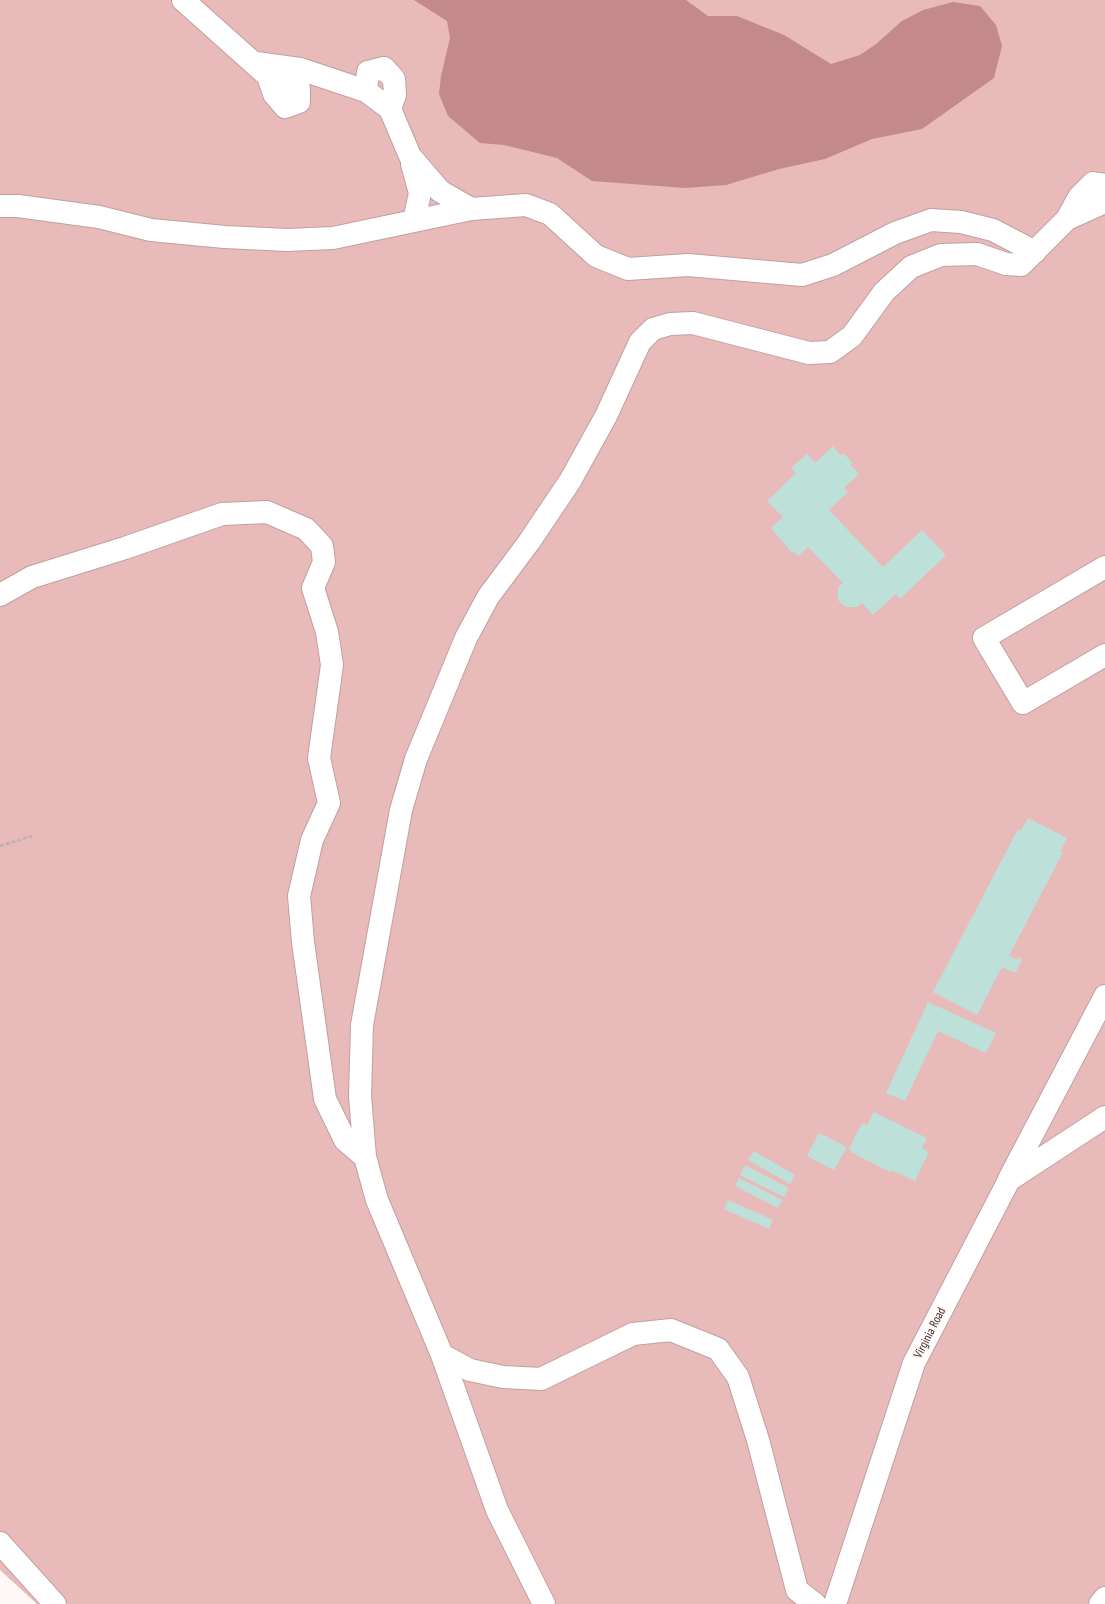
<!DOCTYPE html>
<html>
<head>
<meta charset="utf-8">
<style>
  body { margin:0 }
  canvas { display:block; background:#fff8f7 }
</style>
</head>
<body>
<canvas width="1105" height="1604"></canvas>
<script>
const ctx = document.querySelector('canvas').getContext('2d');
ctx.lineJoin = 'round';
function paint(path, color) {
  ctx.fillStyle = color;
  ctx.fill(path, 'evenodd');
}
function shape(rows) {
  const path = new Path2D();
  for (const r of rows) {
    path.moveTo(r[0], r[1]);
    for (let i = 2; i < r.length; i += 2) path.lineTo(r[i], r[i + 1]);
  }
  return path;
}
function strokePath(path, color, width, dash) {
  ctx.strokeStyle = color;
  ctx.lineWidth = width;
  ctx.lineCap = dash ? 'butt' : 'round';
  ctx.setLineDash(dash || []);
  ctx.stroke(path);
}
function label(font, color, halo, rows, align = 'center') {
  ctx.font = font + ' "PT Sans Narrow",sans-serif';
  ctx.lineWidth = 3.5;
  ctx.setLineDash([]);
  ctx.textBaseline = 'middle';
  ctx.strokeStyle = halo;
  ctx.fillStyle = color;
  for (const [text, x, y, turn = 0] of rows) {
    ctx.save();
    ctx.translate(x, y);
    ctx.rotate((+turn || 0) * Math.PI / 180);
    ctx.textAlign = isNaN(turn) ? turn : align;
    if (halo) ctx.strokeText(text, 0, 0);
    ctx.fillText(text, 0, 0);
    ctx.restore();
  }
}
paint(shape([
  [0,0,1105,0,1105,1604,37,1604,0,1570]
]), '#e8baba');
paint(shape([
  [414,0,686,0,708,16,737,16,784,35,831,64,860,55,876,44,902,21,923,10,953,2,980,6,996,25,1002,46,994,78,922,129,872,139,825,159,779,169,726,185,685,188,592,181,557,158,504,145,480,143,448,116,439,94,441,76,450,38,447,21]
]), '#c4898a');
paint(shape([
  [833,446,840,455,844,454,852,462,851,466,859,474,844,488,848,492,829,510,883,567,922,530,946,555,900,599,896,594,873,615,862,603,857,607,846,607,838,600,838,587,843,583,808,547,798,556,793,551,792,553,771,528,783,517,767,501,796,473,791,468,807,454,815,463],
  [1028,818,1067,838,1060,851,1063,852,1009,956,1017,960,1018,957,1022,960,1015,973,1002,967,977,1015,933,992,1018,829,1021,831],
  [928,1002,996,1033,986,1053,938,1031,905,1101,886,1093],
  [874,1112,927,1138,922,1148,929,1152,915,1181,891,1170,890,1172,851,1152,849,1149,862,1123,867,1125],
  [819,1133,847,1147,834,1170,807,1156],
  [754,1151,795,1175,790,1184,748,1160],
  [745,1165,789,1188,784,1197,740,1175],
  [739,1178,782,1200,778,1208,735,1186],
  [728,1200,773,1220,769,1229,724,1209]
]), '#bde1d8');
const minor = shape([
  [183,0,268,76,274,94,285,107,299,102,299,88,285,79,268,76],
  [256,63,300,69,366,91,390,109,410,156,440,191,471,209],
  [366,91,368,72,384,68,394,79,395,95,390,109],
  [412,164,420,193,414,221],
  [1105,185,1093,183,1079,197,1067,219,1105,202],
  [0,206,18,206,99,217,151,230,225,237,287,240,333,238,471,209,526,205,550,214,596,256,628,269,688,265,802,275,833,265,895,233,931,220,961,222,993,230,1035,252],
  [1105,567,984,638,1023,703,1105,655],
  [0,595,32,577,125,548,222,514,267,512,306,529,322,546,324,562,313,588,327,632,332,665,319,758,329,803,312,840,299,896,303,942,325,1099,345,1140,365,1157],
  [1009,1179,1105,996],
  [442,1355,470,1370,503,1377,541,1379,633,1334,671,1330,718,1349,738,1377,758,1440,797,1590,815,1604],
  [0,1543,55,1604],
  [544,1604,497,1510,442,1355,377,1200,365,1157,360,1096,362,1025,401,810,416,759,466,638,488,597,529,542,570,481,606,416,640,342,653,329,670,324,693,323,809,353,830,352,852,336,884,292,911,267,941,255,977,254,1006,264,1021,265,1067,219],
  [835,1604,914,1363,1009,1180,1105,1117],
  [1100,1604,1105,1598]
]);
strokePath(minor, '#c1a09f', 24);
strokePath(shape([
  [0,846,32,836]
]), '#bbb1b0', 2.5, [4, 2]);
strokePath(minor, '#fff', 22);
label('12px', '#372929', '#fff8f7', [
  ["Virginia Road",930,1333,-63]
]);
</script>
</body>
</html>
